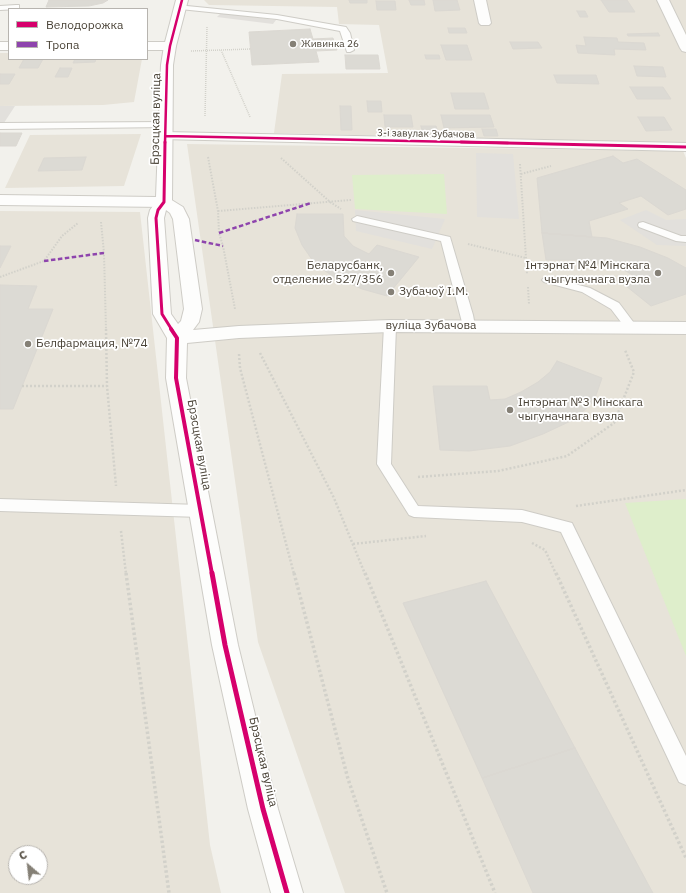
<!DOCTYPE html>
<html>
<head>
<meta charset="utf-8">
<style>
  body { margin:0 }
  #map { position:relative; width:686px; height:893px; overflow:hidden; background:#f2f1ec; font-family:"IBM Plex Sans",sans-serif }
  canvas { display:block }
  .legend { position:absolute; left:8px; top:8px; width:140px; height:52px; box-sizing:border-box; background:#fff; border:1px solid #b7b4af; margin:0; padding:5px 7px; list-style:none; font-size:12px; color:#4a4337 }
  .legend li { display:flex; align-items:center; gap:8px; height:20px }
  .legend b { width:20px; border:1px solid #b7b4af }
  .north { position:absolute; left:8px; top:845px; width:40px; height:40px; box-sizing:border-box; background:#fff; border:1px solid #b7b4af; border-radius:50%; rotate:332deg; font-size:11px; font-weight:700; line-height:16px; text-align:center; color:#4a4337 }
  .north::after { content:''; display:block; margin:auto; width:14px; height:18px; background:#858076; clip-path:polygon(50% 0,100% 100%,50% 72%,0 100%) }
</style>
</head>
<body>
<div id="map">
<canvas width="686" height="893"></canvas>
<ul class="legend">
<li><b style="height:5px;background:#d6006c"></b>Велодорожка</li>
<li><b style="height:5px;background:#8e44ad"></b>Тропа</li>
</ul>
<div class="north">С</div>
</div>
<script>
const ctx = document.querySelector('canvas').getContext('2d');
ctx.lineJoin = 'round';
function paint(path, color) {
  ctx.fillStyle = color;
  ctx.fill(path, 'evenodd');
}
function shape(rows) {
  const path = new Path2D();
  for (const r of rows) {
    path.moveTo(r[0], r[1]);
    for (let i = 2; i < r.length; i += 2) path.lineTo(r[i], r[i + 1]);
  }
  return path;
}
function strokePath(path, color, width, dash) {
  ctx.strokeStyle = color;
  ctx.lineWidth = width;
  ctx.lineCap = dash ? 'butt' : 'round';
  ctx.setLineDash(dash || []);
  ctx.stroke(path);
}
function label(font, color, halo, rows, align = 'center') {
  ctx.font = font + ' "IBM Plex Sans",sans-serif';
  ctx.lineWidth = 3.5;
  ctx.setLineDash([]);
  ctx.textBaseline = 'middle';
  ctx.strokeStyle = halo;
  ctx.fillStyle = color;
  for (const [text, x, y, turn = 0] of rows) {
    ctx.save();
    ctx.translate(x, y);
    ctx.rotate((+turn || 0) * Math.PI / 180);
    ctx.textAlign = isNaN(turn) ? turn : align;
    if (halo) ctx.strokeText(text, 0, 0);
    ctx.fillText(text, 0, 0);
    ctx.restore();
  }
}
paint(shape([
  [204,0,686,0,686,143,274,133,282,74,388,73,379,25,339,24,337,7,209,5],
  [0,53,9,53,9,59,142,59,134,102,103,105,0,106],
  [141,134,124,186,5,188,30,135],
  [187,144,683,151,686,158,686,893,345,893,258,642],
  [0,211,140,212,210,845,221,893,0,893],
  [16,853,40,853,40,877,16,877]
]), '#e7e3d9');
paint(shape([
  [444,174,447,214,355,209,352,175],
  [686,499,686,656,625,503]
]), '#deeecb');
paint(shape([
  [221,13,276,20,273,24,217,17],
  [0,106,15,106,0,129],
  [476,153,513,154,519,219,477,217],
  [355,210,445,219,432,249,356,231],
  [646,210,666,220,686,219,686,246,657,245,620,220]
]), '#e2e0dc');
const building = shape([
  [49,0,108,0,103,3,89,6,46,7,49,0],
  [349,0,367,0,367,3,350,3,349,0],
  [409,0,424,0,425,5,411,5,409,0],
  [433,0,457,0,460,10,435,11,433,0],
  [601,0,627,0,635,12,609,12,601,0],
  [376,1,395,1,396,10,377,10,376,1],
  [577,11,585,11,588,17,580,17,577,11],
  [448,28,465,28,467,33,449,33,448,28],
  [310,29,313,39,333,38,337,50,316,51,319,62,252,65,249,32,310,29],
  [658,33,660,36,628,36,627,34,658,33],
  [584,37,617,38,618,42,644,43,646,50,614,49,615,55,578,53,576,45,586,46,584,37],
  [510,42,538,42,542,48,513,49,510,42],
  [441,45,467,45,472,60,446,60,441,45],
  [345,55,378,55,380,69,346,69,345,55],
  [425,55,439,55,440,59,426,59,425,55],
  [24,59,43,59,38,68,19,68,24,59],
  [75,59,96,59,95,62,73,63,75,59],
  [634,66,663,67,666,77,637,76,634,66],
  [60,68,72,68,68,77,55,77,60,68],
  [0,74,15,74,9,84,0,84,0,74],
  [554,75,596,75,599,84,557,83,554,75],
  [630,87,663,87,671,99,637,99,630,87],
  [451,93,484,93,489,109,455,109,451,93],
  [367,101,381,101,382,112,368,112,367,101],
  [340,106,351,106,352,130,341,130,340,106],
  [384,115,411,115,413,127,385,127,384,115],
  [441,115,490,115,494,127,444,128,441,115],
  [638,117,664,117,672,130,646,131,638,117],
  [421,126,436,126,439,135,423,135,421,126],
  [482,129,496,129,498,136,484,136,482,129],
  [0,133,22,133,16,146,0,146,0,133],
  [613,156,623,163,637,159,686,190,686,209,668,215,641,196,619,203,628,209,589,221,592,237,542,233,537,178,613,156],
  [86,157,82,170,38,171,44,158,86,157],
  [297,214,343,214,344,236,353,246,369,254,377,245,419,257,387,296,362,289,334,277,315,264,302,245,295,228,297,214],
  [542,233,607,238,640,247,668,258,686,268,686,294,651,306,621,282,636,277,624,270,585,260,546,260,542,233],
  [0,246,11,246,0,268,0,246],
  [0,285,37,286,28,309,53,309,13,409,0,409,0,285],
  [557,361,602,378,594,401,575,419,543,434,510,446,469,451,440,450,433,386,487,386,490,400,505,399,521,392,538,382,550,372,557,361],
  [486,581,575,748,482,778,403,603,486,581],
  [575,748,648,884,653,893,533,893,482,778,575,748]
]);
paint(building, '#dcdad4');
strokePath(building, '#dbd8d2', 1);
const service = shape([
  [16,5,19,5,19,9,0,10,0,6,16,5],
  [177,5,277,15,346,27,350,33,354,50,350,52,347,52,340,31,277,19,180,9,176,7,177,5],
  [166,122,171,125,169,127,0,129,0,123,166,122],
  [357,216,450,237,473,315,475,326,473,329,469,330,465,329,463,326,441,241,353,221,352,219,357,216],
  [643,222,681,236,686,236,686,242,676,241,639,227,638,225,639,223,643,222],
  [548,277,590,288,619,303,637,327,635,330,631,331,627,330,611,309,582,292,544,282,542,280,544,278,548,277],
  [390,322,394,323,396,326,391,464,418,506,522,510,572,523,686,756,686,785,679,782,561,532,522,522,414,517,409,515,377,464,384,326,386,323,390,322],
  [0,499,201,505,206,507,208,511,206,515,201,517,0,511,0,499]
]);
const minor = shape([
  [474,0,486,0,491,23,489,25,481,25,479,23,474,0],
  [657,0,669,0,686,35,686,52,682,51,680,48,657,0],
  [0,42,9,42,9,50,0,50,0,42],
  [147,42,170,42,174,43,176,46,174,49,170,50,147,50,147,42],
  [166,132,686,143,686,151,161,139,159,136,161,133,166,132],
  [164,197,170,199,183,207,189,219,202,309,199,322,193,330,239,326,390,320,686,322,686,334,390,332,239,338,187,343,186,378,238,645,278,809,303,893,271,893,248,809,212,645,166,378,167,338,153,314,148,218,150,210,158,199,164,197],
  [166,210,170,213,173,219,184,309,181,321,178,324,171,314,164,218,166,210]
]);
const tertiary = shape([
  [176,0,188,0,176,46,173,65,172,202,170,205,164,207,0,205,0,195,156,197,161,65,164,46,176,0]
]);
strokePath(service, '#ceccc6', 2);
strokePath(minor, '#ceccc6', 2);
strokePath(tertiary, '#ceccc6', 2);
strokePath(shape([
  [221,50,250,117],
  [191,51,251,49],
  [205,116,207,27]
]), '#d2d1ca', 1.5, [1, 1]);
strokePath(shape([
  [208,157,218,211,219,233,223,246,235,309],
  [281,158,330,202,341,209],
  [520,164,527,274],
  [521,174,551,166],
  [218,211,351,200],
  [101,222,104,253,106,330],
  [468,244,526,258],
  [0,277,44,261,62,236,78,223],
  [528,287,529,304]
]), '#d2d1ca', 2, [1.5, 1.5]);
strokePath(shape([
  [106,329,107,386,116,486],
  [260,353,334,498,365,574],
  [239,354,240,368,294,574],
  [22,386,107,386],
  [418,477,498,471,567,456,614,423,634,372,625,350],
  [576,506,686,490],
  [121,531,126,574],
  [532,543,545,550,556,574],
  [353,544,426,536]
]), '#d2d1ca', 2.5, [2, 2]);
strokePath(shape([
  [126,573,169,893],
  [294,573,348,779,387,893],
  [365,573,495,893],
  [556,573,686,858]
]), '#d2d1ca', 3.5, [2.5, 2.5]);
paint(service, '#fdfdfc');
paint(minor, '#fdfdfc');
paint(tertiary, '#fdfdfc');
strokePath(shape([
  [219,233,311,203],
  [195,240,223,246],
  [44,261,104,253]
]), '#8e44ad', 2.5, [4.5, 2.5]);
strokePath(shape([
  [166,136,508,143],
  [165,143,167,65,170,46,182,0]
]), '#d6006c', 2.5);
strokePath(shape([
  [165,142,164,202,158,210,156,218,162,314,172,330],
  [461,142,686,147]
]), '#d6006c', 3);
strokePath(shape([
  [171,329,177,338,176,378,212,574]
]), '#d6006c', 4);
strokePath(shape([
  [212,573,225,645,263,809,287,893]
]), '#d6006c', 5);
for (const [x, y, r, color] of [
  [293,44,4,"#858076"],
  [391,273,4,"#858076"],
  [658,273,4,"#858076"],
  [391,292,4,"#858076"],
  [28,344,4,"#858076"],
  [510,410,4,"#858076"]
]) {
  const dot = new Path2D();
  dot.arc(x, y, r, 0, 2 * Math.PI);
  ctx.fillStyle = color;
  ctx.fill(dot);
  strokePath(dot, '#fff', 1.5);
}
label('10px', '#4a4337', '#fff', [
  ["Живинка 26",301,44]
], 'left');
label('10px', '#4a4337', '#fff', [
  ["3-і завулак Зубачова",426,134,1]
]);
label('12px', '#4a4337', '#fff', [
  ["Брэсцкая вуліца",156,119,-89],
  ["вуліца Зубачова",431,326],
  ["Брэсцкая вуліца",199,445,80],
  ["Брэсцкая вуліца",263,762,77]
]);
label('12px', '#4a4337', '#fff', [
  ["Беларусбанк,",383,266,"right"],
  ["отделение 527/356",383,280,"right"],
  ["Інтэрнат №4 Мінскага",650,266,"right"],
  ["чыгуначнага вузла",650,280,"right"],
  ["Зубачоў І.М.",399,292],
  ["Белфармация, №74",36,344],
  ["Інтэрнат №3 Мінскага",518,403],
  ["чыгуначнага вузла",518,417]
], 'left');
</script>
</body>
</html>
